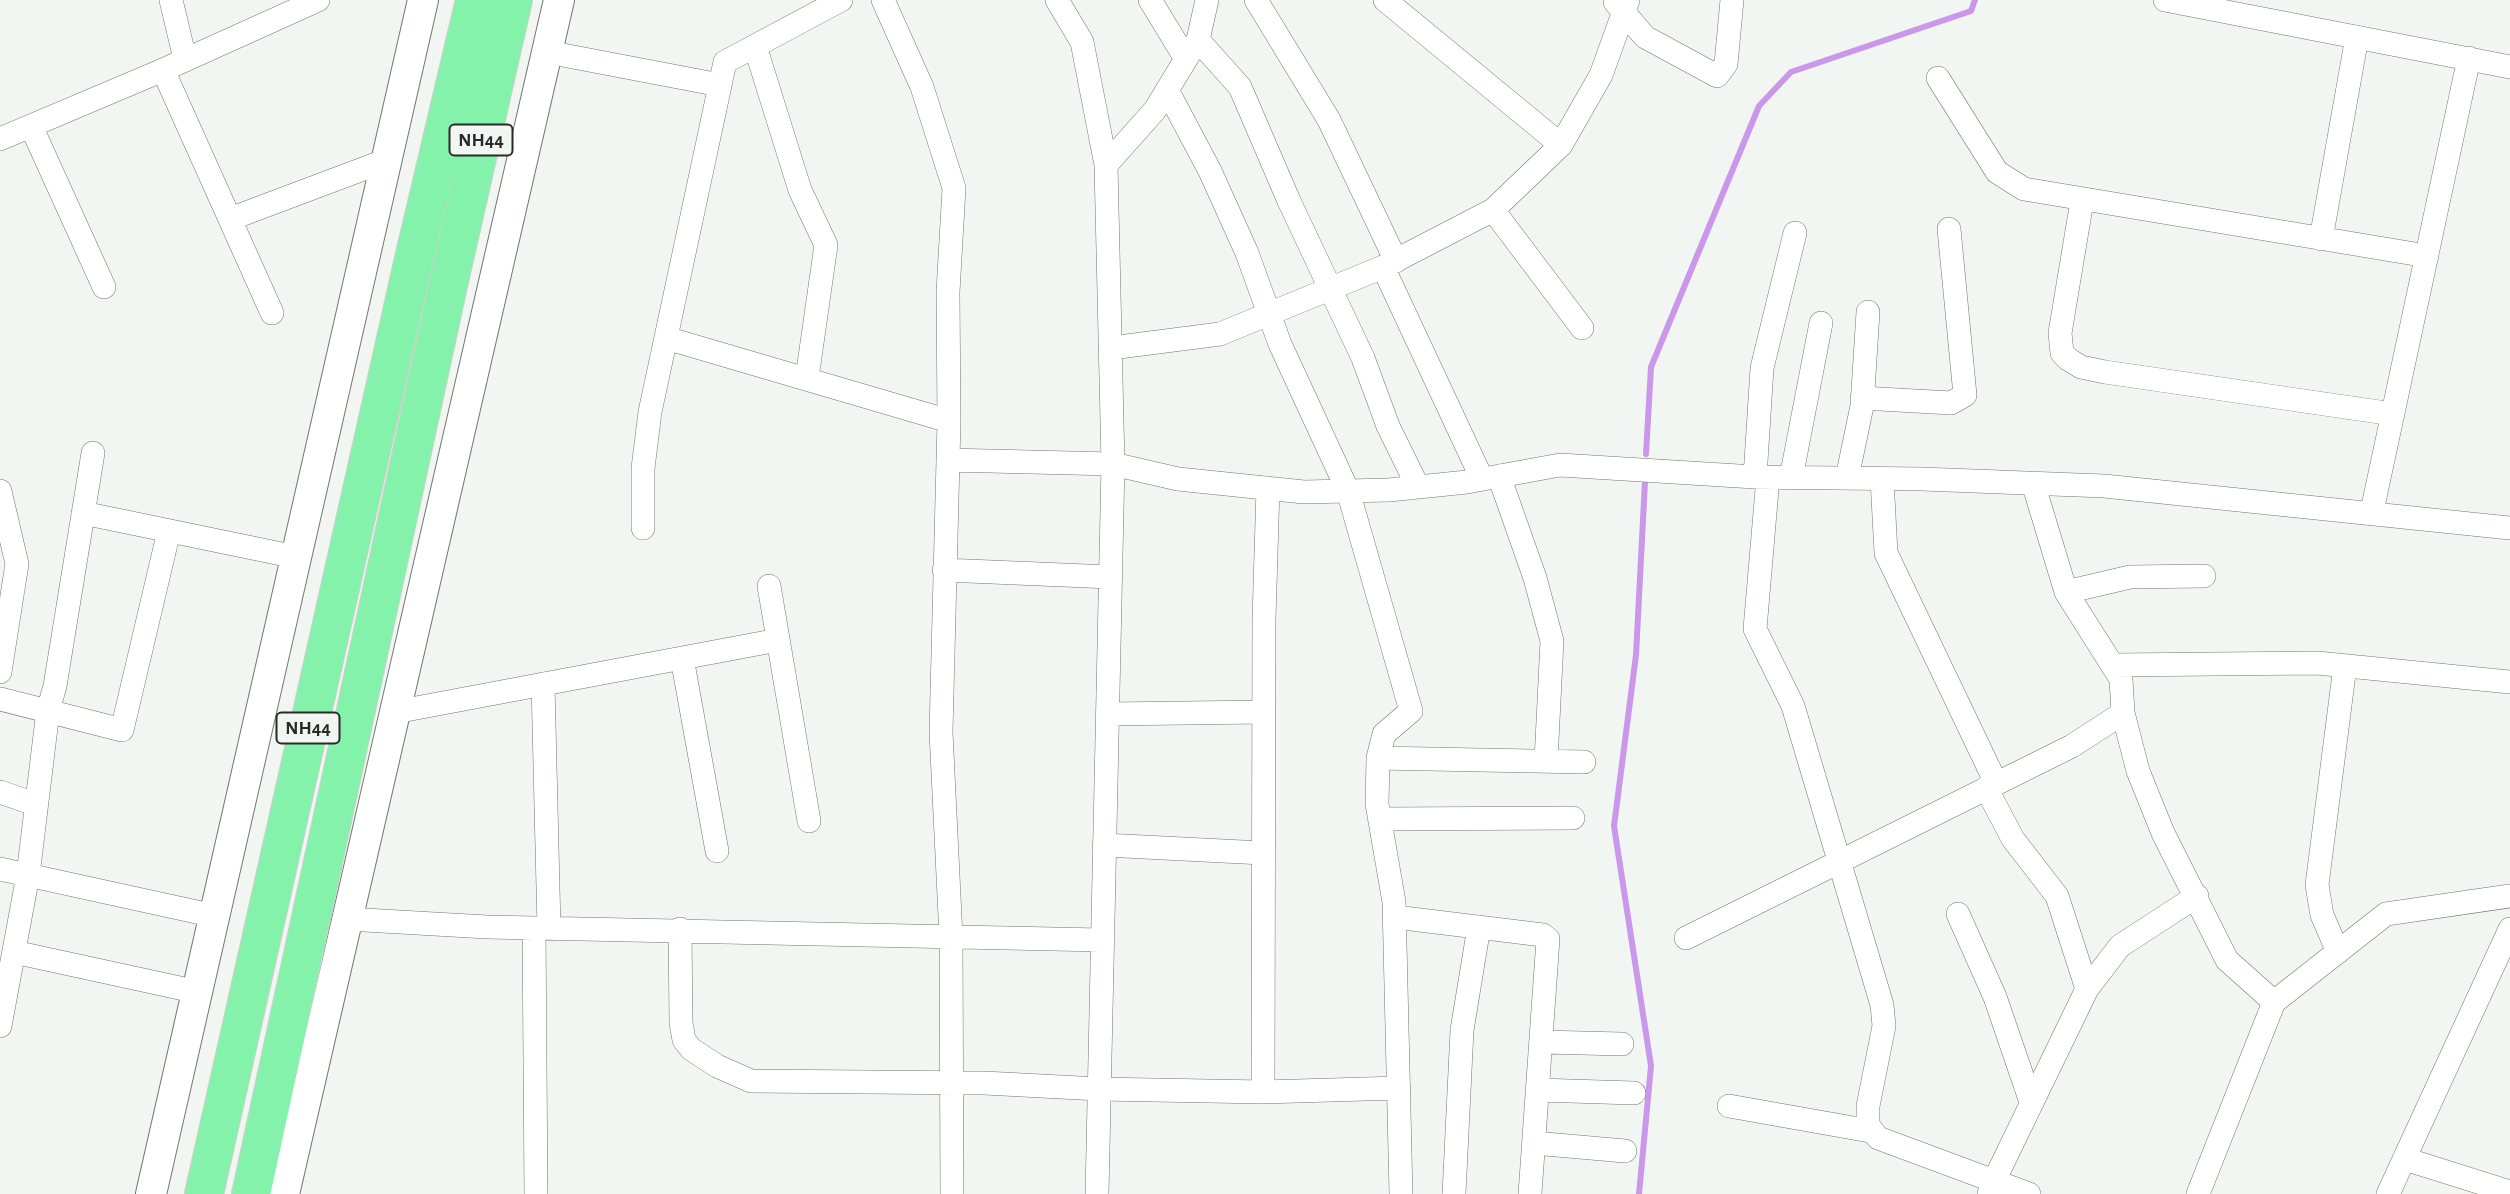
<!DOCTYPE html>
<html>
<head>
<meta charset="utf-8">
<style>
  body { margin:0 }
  canvas { display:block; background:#f2f6f3 }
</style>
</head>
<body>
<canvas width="2510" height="1194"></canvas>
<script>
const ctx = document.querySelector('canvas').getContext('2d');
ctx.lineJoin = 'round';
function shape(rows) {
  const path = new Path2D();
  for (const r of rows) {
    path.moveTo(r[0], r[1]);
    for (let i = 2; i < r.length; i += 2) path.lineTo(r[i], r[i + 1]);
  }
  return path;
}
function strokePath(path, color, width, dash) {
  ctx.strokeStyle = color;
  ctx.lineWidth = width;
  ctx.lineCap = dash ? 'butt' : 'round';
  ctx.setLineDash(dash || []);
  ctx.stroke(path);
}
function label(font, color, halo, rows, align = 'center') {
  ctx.font = font + ' "Alegreya Sans",sans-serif';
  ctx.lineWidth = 7;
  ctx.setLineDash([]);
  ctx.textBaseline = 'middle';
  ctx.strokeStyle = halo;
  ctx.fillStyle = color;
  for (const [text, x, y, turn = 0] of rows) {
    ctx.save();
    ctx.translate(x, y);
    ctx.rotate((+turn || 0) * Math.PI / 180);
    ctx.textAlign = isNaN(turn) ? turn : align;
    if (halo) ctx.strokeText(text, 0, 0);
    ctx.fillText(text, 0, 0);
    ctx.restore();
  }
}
strokePath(shape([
  [1646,454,1651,367,1759,106,1791,72,1971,11,1975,0],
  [1639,1194,1651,1066,1614,826,1636,655,1645,481]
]), '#cb97eb', 6);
const minor = shape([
  [171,0,185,59],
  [883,0,922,87,954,188,948,292,949,421,941,732,951,937,952,1194],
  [1057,0,1082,42,1106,165,1113,464,1097,1194],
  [1150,0,1186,59],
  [1256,0,1329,120,1396,261],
  [1385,0,1561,145],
  [2165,0,2510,67],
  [1615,2,1645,37,1717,76,1726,64,1732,0],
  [1198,40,1240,87,1289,201,1363,358,1388,426,1418,487],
  [755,46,800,190,826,245,807,378],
  [547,52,720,85],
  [163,70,272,313],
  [1938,78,1997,172,2024,189,2427,256],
  [1167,90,1210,171,1247,253,1280,344,1348,491,1411,711,1384,734,1378,758,1377,804,1394,902,1401,1194],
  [31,126,104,287],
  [0,139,163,70,318,0],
  [1106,165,1155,110,1186,59,1198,40,1207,0],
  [2082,201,2060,333,2062,353,2068,359,2081,367,2105,372,2393,414],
  [1493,210,1582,328],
  [230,219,387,160],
  [2321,239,2357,37],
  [1383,267,1482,479],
  [666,338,949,421],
  [1111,348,1220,334,1383,267,1493,210,1561,145,1601,75,1628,0],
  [1862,398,1951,403,1965,395,1949,229],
  [948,460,1113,464,1178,479,1304,492,1389,490,1467,482,1560,465,1755,477,1922,479,2104,486,2510,528],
  [1499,476,1535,578,1552,641,1546,761],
  [1755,477,1762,368,1795,233],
  [1768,478,1755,629,1793,706,1882,1005,1884,1026,1868,1106,1868,1125,1878,1138,1994,1181,1989,1194],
  [1791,478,1821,323],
  [1847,478,1862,406,1868,312],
  [1882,479,1886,553,1996,783],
  [2033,483,2066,592,2121,679,2123,713,2138,771,2163,833,2227,960,2274,1002],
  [0,491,17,564,0,672],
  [2372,511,2469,58],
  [83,513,296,557],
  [643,528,643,468,650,412,725,62,841,0],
  [944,570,1111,577],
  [769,586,809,821],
  [2066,592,2130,577,2204,576],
  [682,658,717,851],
  [2114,665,2317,663,2510,682],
  [543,684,549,928],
  [0,699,122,730,169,531],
  [395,712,778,640],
  [1108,714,1263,712],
  [1378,758,1584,762],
  [1986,788,2013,839,2057,896,2087,989,2120,946,2197,896],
  [0,792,35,804],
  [1380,819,1573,818],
  [1104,845,1263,853],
  [0,869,215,916],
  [1958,914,1995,997,2031,1102],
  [1395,917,1543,935,1548,939,1530,1194],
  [347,919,487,927,1101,940],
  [534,928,536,1194],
  [680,929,681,1023,684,1040,691,1049,717,1066,751,1081,984,1083,1099,1089,1263,1092,1264,619,1268,488],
  [1686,938,2072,746,2123,713],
  [14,952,198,992],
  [2338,952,2322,915,2317,885,2345,666],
  [0,1026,28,875,48,711,55,686,93,453],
  [1542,1042,1622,1044],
  [1538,1090,1634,1093],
  [1263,1092,1399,1088],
  [1729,1106,1870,1131],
  [1534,1143,1625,1151],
  [2405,1159,2510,1192],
  [1454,1194,1462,1030,1479,927],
  [2029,1194,1994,1181,2087,989],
  [2198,1194,2274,1002,2386,914,2510,896],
  [2388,1194,2510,929]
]);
const tertiary = shape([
  [151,1194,423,0],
  [284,1194,559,0]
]);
const trunk = shape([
  [204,1194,413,263,475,0],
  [251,1194,449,281,513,0]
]);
strokePath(minor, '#727573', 24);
strokePath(tertiary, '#727573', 32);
strokePath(trunk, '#d0d0d0', 40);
strokePath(minor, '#fff', 23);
strokePath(tertiary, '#fff', 30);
strokePath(trunk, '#84f2ab', 38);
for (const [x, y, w] of [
  [481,140,63],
  [308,728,63]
]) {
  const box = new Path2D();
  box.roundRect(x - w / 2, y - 15.5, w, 31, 5);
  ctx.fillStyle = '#f2f6f3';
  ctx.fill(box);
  strokePath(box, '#282928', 2);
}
label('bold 19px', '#282928', null, [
  ["NH44",481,140],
  ["NH44",308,728]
]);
</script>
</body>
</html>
